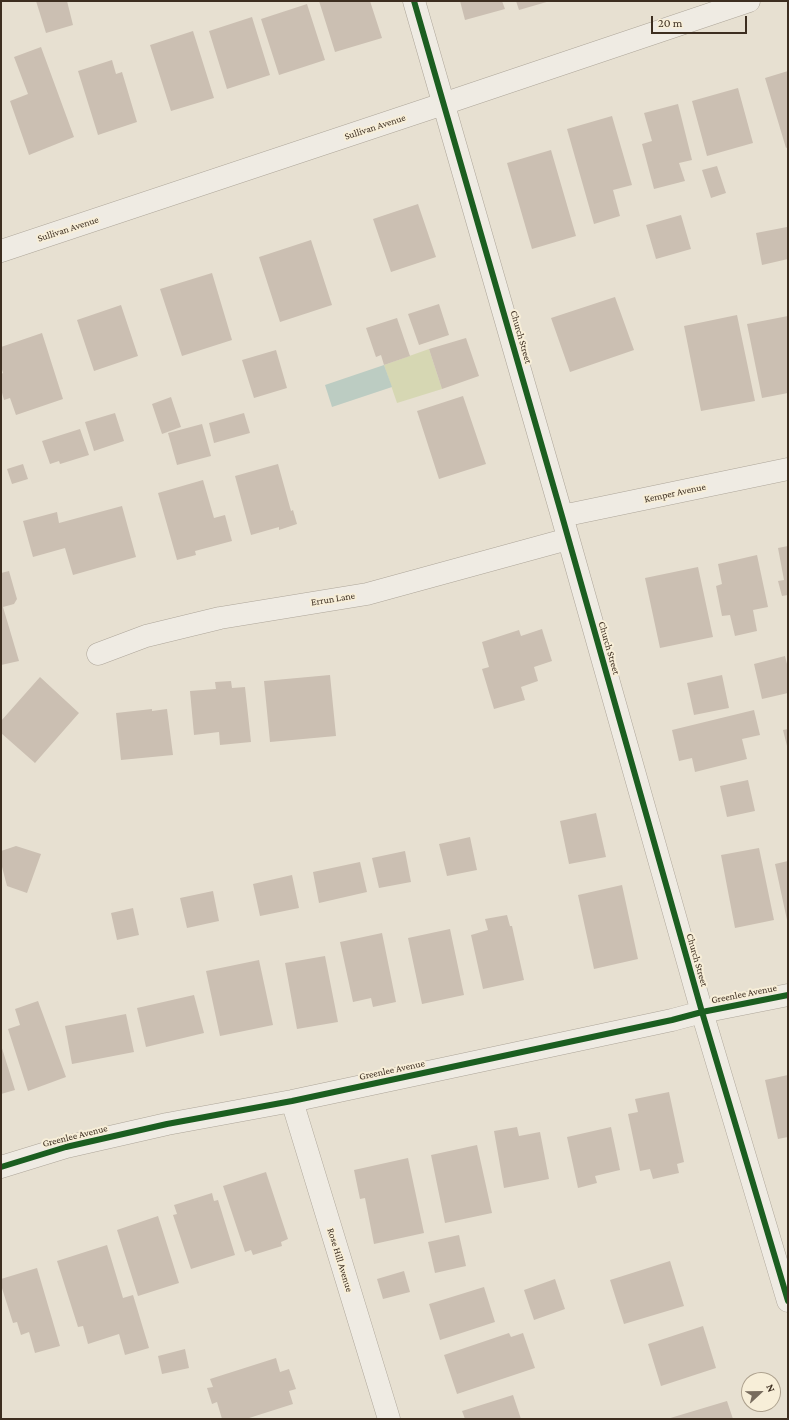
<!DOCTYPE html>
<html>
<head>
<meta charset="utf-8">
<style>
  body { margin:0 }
  #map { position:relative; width:789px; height:1420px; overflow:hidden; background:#e7e0d1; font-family:"Crimson Pro",serif }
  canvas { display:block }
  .frame { position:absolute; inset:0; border:2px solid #3d2e20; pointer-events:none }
  .north { position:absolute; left:741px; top:1372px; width:40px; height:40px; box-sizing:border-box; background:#f7eed8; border:1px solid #ada18e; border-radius:50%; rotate:68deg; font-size:11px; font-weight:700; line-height:16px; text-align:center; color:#3d2e20 }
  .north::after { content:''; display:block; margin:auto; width:14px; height:18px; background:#786c5e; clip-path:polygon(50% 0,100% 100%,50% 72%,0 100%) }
  .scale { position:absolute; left:651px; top:16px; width:96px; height:18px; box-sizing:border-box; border:2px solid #3d2e20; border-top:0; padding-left:5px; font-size:12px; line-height:14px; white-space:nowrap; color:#3d2e20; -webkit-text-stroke:3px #f7eed8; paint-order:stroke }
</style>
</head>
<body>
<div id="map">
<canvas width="789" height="1420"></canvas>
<div class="frame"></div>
<div class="north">N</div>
<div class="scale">20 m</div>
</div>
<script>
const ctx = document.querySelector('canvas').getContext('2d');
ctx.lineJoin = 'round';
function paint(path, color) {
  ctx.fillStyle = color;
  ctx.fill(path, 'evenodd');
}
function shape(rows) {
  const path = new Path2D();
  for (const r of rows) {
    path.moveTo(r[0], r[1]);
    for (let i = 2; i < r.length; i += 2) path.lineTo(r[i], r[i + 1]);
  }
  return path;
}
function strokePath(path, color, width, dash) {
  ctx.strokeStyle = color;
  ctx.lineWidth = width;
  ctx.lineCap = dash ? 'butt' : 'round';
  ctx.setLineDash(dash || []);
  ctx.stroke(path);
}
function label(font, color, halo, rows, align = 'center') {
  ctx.font = font + ' "Crimson Pro",serif';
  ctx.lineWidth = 4;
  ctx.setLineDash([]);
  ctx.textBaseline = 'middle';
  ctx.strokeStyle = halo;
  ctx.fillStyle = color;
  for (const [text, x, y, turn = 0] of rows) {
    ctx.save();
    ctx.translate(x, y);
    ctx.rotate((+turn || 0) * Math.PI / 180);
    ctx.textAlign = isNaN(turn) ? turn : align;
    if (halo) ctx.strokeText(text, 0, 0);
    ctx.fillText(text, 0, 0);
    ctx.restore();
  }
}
paint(shape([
  [429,349,442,389,397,403,384,365]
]), '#d6d7b3');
paint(shape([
  [384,365,392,387,332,407,325,385]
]), '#bcccc2');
paint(shape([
  [36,1,67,1,73,25,46,33],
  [319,1,370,1,382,38,335,52],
  [460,1,502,1,505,9,465,20],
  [516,1,550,1,519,10],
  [307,4,325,60,279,75,261,19],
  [252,17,270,75,227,89,209,31],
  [193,31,214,98,171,111,150,45],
  [41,47,74,137,29,155,10,101,28,94,14,57],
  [112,60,116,74,122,72,137,122,98,135,78,71],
  [788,71,788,147,786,148,765,78],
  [738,88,753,143,707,156,692,101],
  [678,104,692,160,679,163,685,181,654,189,642,144,652,141,644,113],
  [612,116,632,185,613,190,620,216,594,224,567,129],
  [551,150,576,236,532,249,507,163],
  [717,166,726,193,711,198,702,170],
  [418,204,436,257,391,272,373,219],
  [681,215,691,249,656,259,646,225],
  [787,227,788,259,762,265,756,233],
  [311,240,332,305,280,322,259,257],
  [212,273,232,340,182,356,160,289],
  [615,297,634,350,570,372,551,318],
  [439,304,449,335,419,345,408,314],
  [121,305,138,356,94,371,77,320],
  [737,315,755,401,701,411,684,326],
  [788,316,788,393,762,398,747,324],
  [397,318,410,356,384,365,381,355,376,357,366,328],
  [42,333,63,399,16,415,10,398,4,400,1,389,1,374,3,373,1,366,1,347],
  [466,338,479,376,442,389,429,349],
  [276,350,287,388,254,398,242,360],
  [463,396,486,464,439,479,417,411],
  [171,397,181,427,162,434,152,404],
  [115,413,124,441,94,451,85,422],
  [244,413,250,433,214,443,209,423],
  [202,424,211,456,177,465,168,433],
  [80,429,89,455,60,464,59,461,50,464,42,441],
  [23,464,28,479,12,484,7,469],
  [278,464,291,511,293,510,297,524,279,530,279,527,251,535,235,476],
  [203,480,214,518,225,515,232,541,195,551,196,555,177,560,158,493],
  [122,506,136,557,73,575,65,548,33,557,23,521,57,512,59,523],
  [788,546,788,595,782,596,778,581,784,580,778,548],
  [757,555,768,607,753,610,757,631,735,636,730,615,722,616,716,586,722,584,718,564],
  [698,567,713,637,660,648,645,578],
  [9,571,17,599,14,604,3,607,19,661,1,665,1,573],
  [542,629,552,661,534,667,538,681,521,687,525,700,494,709,482,669,489,667,482,642,519,630,521,636],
  [785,656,788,668,788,693,762,699,754,664],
  [330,675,336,736,270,742,264,681],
  [722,675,729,708,694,715,687,683],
  [40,677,79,713,35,763,1,733,1,721],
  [231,681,232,688,245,687,251,742,220,745,219,732,194,735,190,691,216,689,215,682],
  [152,709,152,711,167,709,173,755,121,760,116,713],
  [754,710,760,735,742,739,747,759,695,772,692,758,679,761,672,730],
  [788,729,788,746,787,746,783,730],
  [748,780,755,811,727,817,720,786],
  [596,813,606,857,569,864,560,821],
  [470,837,477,870,447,876,439,844],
  [16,846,41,854,27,893,7,886,1,863,1,851],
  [759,848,774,920,735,928,721,855],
  [405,851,411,882,379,888,372,858],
  [788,861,788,920,787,920,775,864],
  [360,862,367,892,319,903,313,872],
  [292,875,299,908,260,916,253,884],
  [622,885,638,959,594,969,578,895],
  [213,891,219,921,187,928,180,898],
  [133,908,139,935,117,940,111,913],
  [507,915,510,926,512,926,524,980,483,989,471,935,488,930,485,919],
  [450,929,464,995,422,1004,408,938],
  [382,933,396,1002,373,1007,371,998,353,1002,340,942],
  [325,956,338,1022,297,1029,285,963],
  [259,960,273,1025,220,1036,206,971],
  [194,995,204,1033,146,1047,137,1008],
  [38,1001,66,1077,28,1091,8,1029,20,1025,15,1009],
  [126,1014,134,1052,72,1064,65,1026],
  [1,1045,15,1090,1,1094],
  [788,1075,788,1137,778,1139,765,1080],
  [669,1092,684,1162,677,1164,679,1173,653,1179,650,1169,640,1171,628,1114,638,1112,635,1099],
  [517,1127,519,1136,540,1132,549,1179,504,1188,494,1131],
  [611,1127,620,1170,595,1176,597,1183,578,1188,567,1137],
  [477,1145,492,1213,445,1223,431,1155],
  [408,1158,424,1233,374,1244,365,1198,360,1199,354,1170],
  [266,1172,288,1239,281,1242,282,1246,253,1255,251,1250,245,1252,223,1186],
  [212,1193,214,1201,218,1200,235,1255,191,1269,173,1215,177,1214,174,1205],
  [158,1216,179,1283,138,1296,117,1230],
  [459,1235,466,1266,435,1273,428,1242],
  [107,1245,123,1298,133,1295,149,1348,125,1355,119,1334,88,1344,83,1326,78,1327,57,1261],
  [670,1261,684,1306,624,1324,610,1280],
  [37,1268,60,1346,35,1353,29,1332,21,1335,17,1322,13,1323,1,1285,1,1279],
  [404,1271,410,1292,383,1299,377,1279],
  [555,1279,565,1309,534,1320,524,1290],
  [484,1287,495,1322,440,1340,429,1304],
  [703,1326,716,1368,661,1386,648,1344],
  [509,1333,511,1337,523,1333,535,1368,457,1394,444,1355],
  [185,1349,189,1368,162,1374,158,1356],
  [276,1358,280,1372,289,1369,296,1389,289,1391,293,1404,246,1419,222,1419,217,1402,212,1404,207,1388,213,1387,210,1379],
  [513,1395,521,1419,465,1419,462,1411],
  [727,1401,733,1419,667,1419]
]), '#cbbfb2');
const street = shape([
  [414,1,562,516,702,1012,788,1301],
  [1,251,443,104,749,1],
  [562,516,788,469],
  [98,654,146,636,220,618,367,594,568,539],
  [292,1101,389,1419],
  [1,1167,66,1147,167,1124,292,1101,672,1020,702,1012,788,995]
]);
strokePath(street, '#ada599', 23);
strokePath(street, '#efebe3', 22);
strokePath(shape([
  [414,1,562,516,702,1012,788,1301],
  [1,1167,66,1147,167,1124,292,1101,672,1020,702,1012,788,995]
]), '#1b5e20', 6);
label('10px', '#3d2e20', '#f7eed8', [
  ["Sullivan Avenue",375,127,-18],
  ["Sullivan Avenue",68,229,-18],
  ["Church Street",521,337,74],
  ["Kemper Avenue",675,493,-12],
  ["Errun Lane",333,599,-9],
  ["Church Street",609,648,74],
  ["Church Street",697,960,74],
  ["Greenlee Avenue",744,994,-11],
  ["Greenlee Avenue",392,1070,-12],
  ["Greenlee Avenue",75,1136,-14],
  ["Rose Hill Avenue",340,1260,73]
]);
</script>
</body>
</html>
